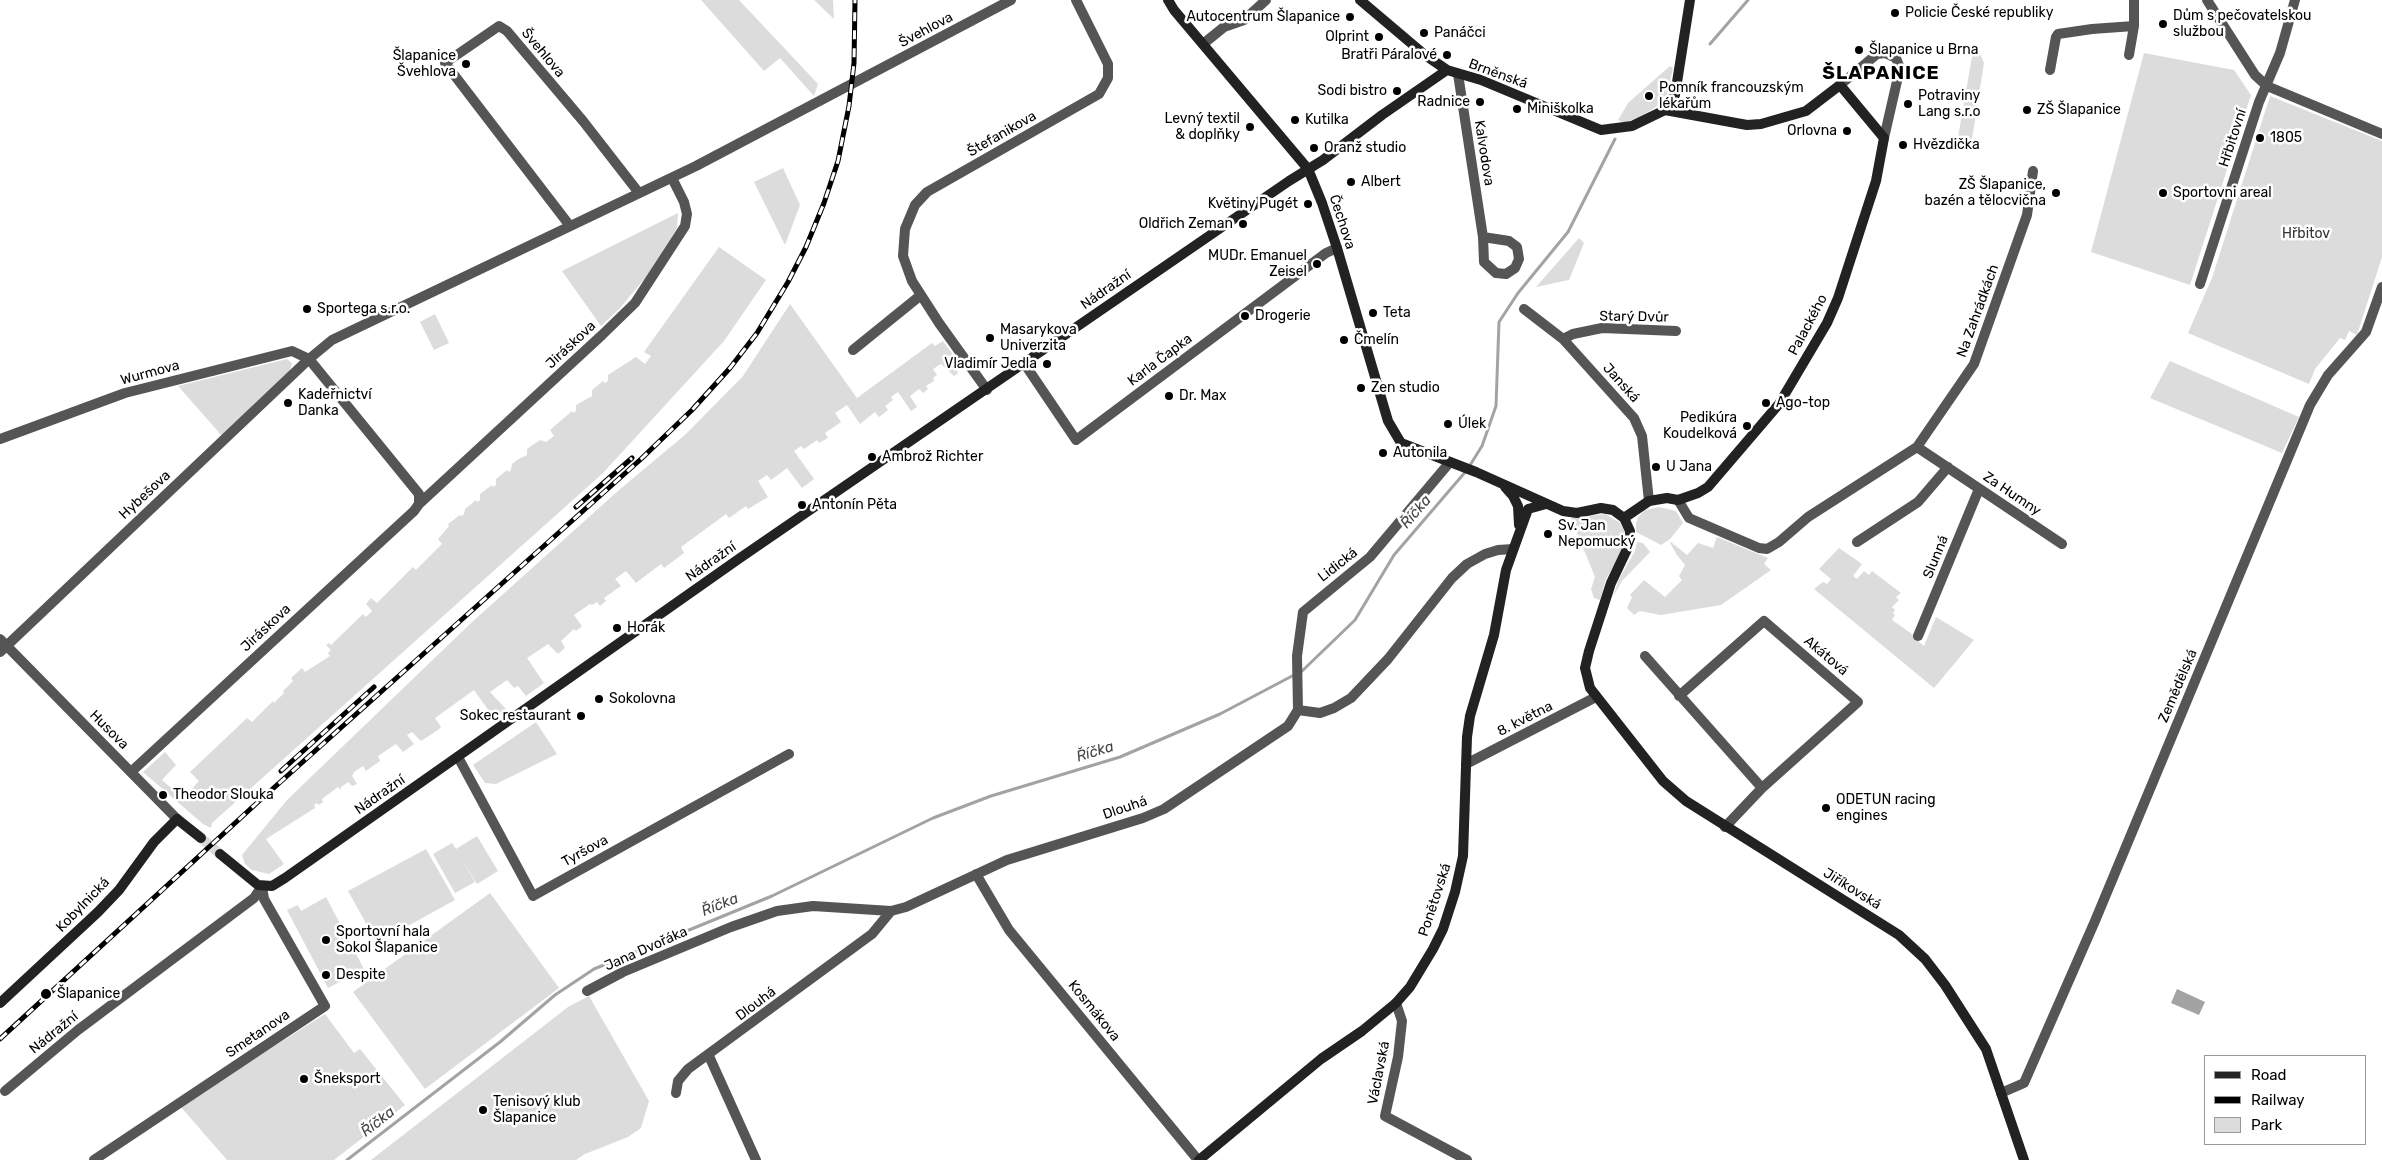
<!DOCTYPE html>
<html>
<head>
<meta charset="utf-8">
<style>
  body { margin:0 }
  #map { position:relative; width:2382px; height:1160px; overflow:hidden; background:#fff; font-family:Rubik,sans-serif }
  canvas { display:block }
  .legend { position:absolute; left:2204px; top:1055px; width:162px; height:90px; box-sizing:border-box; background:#fff; border:1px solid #999; margin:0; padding:6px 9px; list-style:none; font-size:15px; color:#000 }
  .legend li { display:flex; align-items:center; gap:10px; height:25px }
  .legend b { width:25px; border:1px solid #999 }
</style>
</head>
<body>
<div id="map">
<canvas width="2382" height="1160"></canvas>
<ul class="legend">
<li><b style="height:6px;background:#222"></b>Road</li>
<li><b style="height:6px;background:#000"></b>Railway</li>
<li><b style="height:14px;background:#dcdcdc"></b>Park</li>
</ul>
</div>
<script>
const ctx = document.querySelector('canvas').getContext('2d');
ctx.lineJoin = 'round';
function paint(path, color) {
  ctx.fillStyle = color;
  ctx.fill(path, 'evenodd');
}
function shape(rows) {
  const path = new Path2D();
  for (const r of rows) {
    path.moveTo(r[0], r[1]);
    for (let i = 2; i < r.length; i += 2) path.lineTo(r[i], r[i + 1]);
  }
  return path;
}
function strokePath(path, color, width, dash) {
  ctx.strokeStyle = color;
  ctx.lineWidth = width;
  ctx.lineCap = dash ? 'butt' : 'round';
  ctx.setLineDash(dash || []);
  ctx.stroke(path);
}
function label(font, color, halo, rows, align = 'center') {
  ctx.font = font + ' Rubik,sans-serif';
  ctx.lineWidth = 5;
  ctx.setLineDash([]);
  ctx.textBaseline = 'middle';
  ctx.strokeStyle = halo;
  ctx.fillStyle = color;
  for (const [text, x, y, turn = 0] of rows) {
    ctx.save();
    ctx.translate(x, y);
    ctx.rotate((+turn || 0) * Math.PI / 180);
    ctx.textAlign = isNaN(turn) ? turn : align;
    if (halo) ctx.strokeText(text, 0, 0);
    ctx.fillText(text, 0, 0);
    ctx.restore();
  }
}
paint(shape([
  [701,0,739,0,818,84,814,96,780,58,764,71],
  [814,0,833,0,834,19],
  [1973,51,1981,56,1984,63,1971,145,1957,143],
  [2144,53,2234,70,2251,95,2190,285,2091,252],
  [1670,66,1673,68,1667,95,1656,107,1638,118,1624,123,1618,120,1628,103],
  [2270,96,2382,141,2382,257,2357,335,2349,331,2345,340,2340,338,2315,369,2309,384,2188,333,2212,278],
  [783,168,800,205,785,245,754,182],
  [678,213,677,228,646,277,620,308,601,326,562,271],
  [1579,238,1584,243,1569,280,1536,287],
  [719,247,766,280,724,341,603,473,212,823,211,828,203,824,143,772,165,752,176,765,162,780,183,798,199,781,190,772,247,718,252,722,273,701,274,703,284,693,283,691,293,681,291,678,302,668,305,672,330,656,328,653,331,650,326,645,329,643,331,645,363,614,366,617,372,611,366,604,371,598,377,603,413,567,416,570,442,544,438,539,449,526,448,524,460,515,462,516,464,514,465,509,476,500,477,502,480,500,480,494,492,485,493,487,496,485,496,479,507,470,509,472,511,470,512,464,517,460,527,455,527,449,540,440,546,442,554,436,550,430,572,411,573,413,576,411,576,405,592,396,592,390,603,381,605,383,608,381,608,375,636,357,645,364,651,356,644,352],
  [790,304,857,398,932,343,935,346,943,341,959,363,954,366,958,373,954,376,941,364,933,369,937,375,933,378,934,381,926,386,928,389,923,393,919,389,910,396,917,407,911,411,898,392,891,397,893,400,885,406,888,410,879,417,875,412,860,424,847,405,835,413,841,422,825,433,828,438,819,443,817,440,804,449,801,446,794,451,814,479,802,488,787,468,771,480,767,475,758,481,768,497,748,509,746,506,729,518,726,514,681,547,684,553,664,568,661,564,636,583,626,571,615,579,621,586,604,598,606,601,600,606,597,602,592,605,590,604,574,615,582,626,576,631,574,629,561,641,565,648,558,654,548,644,527,658,544,683,526,696,518,686,514,688,507,680,490,692,506,709,494,718,474,690,435,718,441,727,438,730,421,741,412,732,407,735,414,744,403,752,396,744,378,756,380,761,366,771,363,766,354,772,352,776,357,784,352,786,348,782,341,787,341,790,338,787,322,799,323,802,319,805,317,803,314,805,315,808,266,839,284,864,269,874,252,870,245,864,242,855,287,800,471,623,619,490,686,434,743,376],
  [435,314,449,343,434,350,420,322],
  [287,359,292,363,290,371,223,437,178,386],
  [2170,361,2299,417,2282,453,2150,398],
  [1659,507,1676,511,1683,523,1670,539,1661,545,1636,532,1636,524,1638,517,1645,510],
  [1605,514,1619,522,1624,530,1626,539,1624,548,1606,579,1600,600,1594,598,1591,589,1595,577,1571,518],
  [1717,537,1768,558,1764,564,1771,570,1721,605,1661,615,1640,611,1634,615,1627,608,1632,597,1630,595,1644,580,1665,597,1682,580,1679,576,1685,565,1677,555,1670,543,1671,542,1687,555,1698,543,1713,548],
  [1637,542,1643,543,1650,552,1622,581,1613,597,1619,579,1635,551],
  [1839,548,1862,564,1853,576,1857,579,1864,571,1869,575,1872,571,1901,593,1896,597,1899,600,1892,607,1895,610,1893,613,1895,615,1892,620,1919,639,1919,642,1924,646,1936,617,1974,640,1934,688,1814,589,1823,582,1827,584,1831,579,1819,569],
  [536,722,557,754,496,784,485,783,473,765],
  [477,836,498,871,477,884,461,858,475,882,455,893,433,854,452,843,456,849],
  [426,849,455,900,377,943,348,891],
  [490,893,559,988,425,1089,353,992],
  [326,897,364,969,328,988,287,910,298,905,301,911],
  [589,996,649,1101,641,1128,628,1137,585,1154,576,1160,371,1160,568,1007],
  [325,1014,354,1053,360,1049,405,1105,334,1160,227,1160,180,1106]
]), '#dcdcdc');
paint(shape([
  [2177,989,2205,1002,2199,1015,2171,1003]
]), '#a3a3a3');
strokePath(shape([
  [1710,44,1748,0],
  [1300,673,1355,620,1394,555,1467,470,1482,446,1496,406,1499,322,1518,293,1568,232,1615,139],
  [347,1160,500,1042,555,995,594,969,772,896,933,818,991,796,1120,757,1220,714,1294,675]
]), '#a3a3a3', 3);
strokePath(shape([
  [201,838,220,854]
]), '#d9d9d9', 10, [10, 5]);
strokePath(shape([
  [2207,0,2255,75,2267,86,2382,134],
  [1203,44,1224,27,1244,20,1266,0],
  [2129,55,2134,26,2134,0],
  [2050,70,2056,37,2058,34,2092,29,2134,26],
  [1458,74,1483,237,1484,262,1496,273,1506,274,1515,268,1519,259,1517,247,1509,241,1483,237],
  [1840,85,1877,54,1885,53,1896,58,1900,68,1884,138],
  [570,226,445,63,499,26,507,31,583,121,639,193],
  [2200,284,2259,102,2280,53,2295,0],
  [1524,309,1563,339,1634,418,1642,436,1649,501],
  [1563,339,1573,334,1602,328,1676,331],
  [853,350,921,295],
  [1024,363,1076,440,1326,253,1337,248],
  [987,390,939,323,912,281,903,256,905,229,915,205,927,192,1099,94,1108,78,1108,64,1076,0],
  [0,439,125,393,292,351,309,359,419,494,419,504,414,511,131,772],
  [1917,447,2062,544],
  [1678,500,1689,518,1759,548,1767,549,1779,542,1808,517,1917,447,1974,364,2027,215,2033,171],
  [419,504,602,335,635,303,685,226,687,214,684,202,672,178],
  [1857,542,1918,502,1948,467],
  [1918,636,1979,489],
  [0,639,177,819],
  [0,652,309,359,332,340,696,166,1011,0],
  [1645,656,1762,788],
  [1679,696,1764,621,1858,702,1762,788,1725,827],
  [1298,710,1297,656,1303,612,1370,557,1450,462],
  [1298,710,1320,713,1334,708,1351,698,1388,659,1452,578,1467,564,1485,554,1498,550,1513,549],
  [458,757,533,896,789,754],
  [1466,764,1596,697],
  [976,874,1009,930,1198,1160],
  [587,991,623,972,731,927,777,911,813,906,891,911],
  [1396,1003,1402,1021,1398,1057,1385,1116,1467,1160],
  [709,1056,756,1160],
  [5,1091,78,1030,254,898,262,886],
  [676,1093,678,1081,688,1069,872,934,891,911,906,907,1007,860,1143,818,1164,809,1288,726,1298,710],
  [2001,1093,2024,1083,2095,921,2310,405,2328,375,2366,332,2382,287],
  [94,1160,325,1006,264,899,262,886]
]), '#555', 10);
strokePath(shape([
  [1168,0,1174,10,1308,169,1322,203,1337,248,1388,421,1401,443,1476,472,1563,511,1577,513,1601,508,1613,510,1624,518,1649,501,1667,498,1678,500,1698,493,1708,487,1779,404,1827,323,1838,298,1876,181,1884,138,1840,85,1806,111,1761,124,1747,125,1665,110,1632,126,1601,130,1481,80,1447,70,1425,55,1360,0],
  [1665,110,1675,95,1690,0],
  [1505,487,1513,496,1518,506,1519,525],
  [1624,518,1630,531,1630,543,1611,583,1589,651,1585,668,1590,688,1663,781,1686,801,1899,935,1925,959,1945,985,1986,1049,2024,1160],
  [220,854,258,885,272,886,285,878,740,558,1289,181,1323,160,1382,115,1447,70],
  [0,1003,98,912,119,890,154,842,177,819,201,838],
  [1199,1160,1321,1059,1362,1031,1396,1003,1410,987,1433,949,1443,929,1455,892,1463,856,1467,737,1470,716,1494,635,1506,570,1528,509,1546,504]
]), '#222', 10);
const rail = shape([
  [576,507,632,458],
  [281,771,374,687],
  [0,1039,258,802,641,459,692,410,730,368,757,333,788,282,806,247,824,203,838,161,849,106,854,63,855,0]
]);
strokePath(rail, '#000', 5);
strokePath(rail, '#fff', 3, [9]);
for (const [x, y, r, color] of [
  [1895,13,5,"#000"],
  [1350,17,5,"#000"],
  [2163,24,5,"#000"],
  [1424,33,5,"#000"],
  [1379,37,5,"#000"],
  [1859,50,5,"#000"],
  [1447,55,5,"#000"],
  [466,64,5,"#000"],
  [1397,91,5,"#000"],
  [1649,96,5,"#000"],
  [1480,102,5,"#000"],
  [1908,104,5,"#000"],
  [1517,109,5,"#000"],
  [2027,110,5,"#000"],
  [1295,120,5,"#000"],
  [1250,127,5,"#000"],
  [1847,131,5,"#000"],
  [2260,138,5,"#000"],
  [1903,145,5,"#000"],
  [1314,148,5,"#000"],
  [1351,182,5,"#000"],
  [2056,193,5,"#000"],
  [2163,193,5,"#000"],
  [1308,204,5,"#000"],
  [1243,224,5,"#000"],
  [1317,264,5,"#000"],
  [307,309,5,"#000"],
  [1373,313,5,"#000"],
  [1245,316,5,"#000"],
  [990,338,5,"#000"],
  [1344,340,5,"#000"],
  [1047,364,5,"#000"],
  [1361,388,5,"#000"],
  [1169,396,5,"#000"],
  [288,403,5,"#000"],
  [1766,403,5,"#000"],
  [1448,424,5,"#000"],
  [1747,426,5,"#000"],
  [1383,453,5,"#000"],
  [872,457,5,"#000"],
  [1656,467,5,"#000"],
  [802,505,5,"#000"],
  [1548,534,5,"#000"],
  [617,628,5,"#000"],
  [599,699,5,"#000"],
  [581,716,5,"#000"],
  [163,795,5,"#000"],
  [1826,808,5,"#000"],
  [326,940,5,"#000"],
  [326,975,5,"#000"],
  [46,994,6,"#000"],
  [304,1079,5,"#000"],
  [483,1110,5,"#000"]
]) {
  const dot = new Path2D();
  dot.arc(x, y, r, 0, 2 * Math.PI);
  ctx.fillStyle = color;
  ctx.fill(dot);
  strokePath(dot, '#fff', 2);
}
label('14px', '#000', '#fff', [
  ["Policie České republiky",1905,13],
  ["Dům s pečovatelskou",2173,16],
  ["službou",2173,32],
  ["Autocentrum Šlapanice",1340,17,"right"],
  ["Panáčci",1434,33],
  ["Olprint",1369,37,"right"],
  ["Šlapanice u Brna",1869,50],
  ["Bratři Páralové",1437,55,"right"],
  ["Šlapanice",456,56,"right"],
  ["Švehlova",456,72,"right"],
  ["Pomník francouzským",1659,88],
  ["lékařům",1659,104],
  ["Sodi bistro",1387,91,"right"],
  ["Potraviny",1918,96],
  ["Lang s.r.o",1918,112],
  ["Radnice",1470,102,"right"],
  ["Miniškolka",1527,109],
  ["ZŠ Šlapanice",2037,110],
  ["Levný textil",1240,119,"right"],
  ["& doplňky",1240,135,"right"],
  ["Kutilka",1305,120],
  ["Orlovna",1837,131,"right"],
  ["1805",2270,138],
  ["Hvězdička",1913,145],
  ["Oranž studio",1324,148],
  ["Albert",1361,182],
  ["ZŠ Šlapanice,",2046,185,"right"],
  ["bazén a tělocvična",2046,201,"right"],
  ["Sportovni areal",2173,193],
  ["Květiny Pugét",1298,204,"right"],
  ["Oldřich Zeman",1233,224,"right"],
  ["MUDr. Emanuel",1307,256,"right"],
  ["Zeisel",1307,272,"right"],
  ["Sportega s.r.o.",317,309],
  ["Teta",1383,313],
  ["Drogerie",1255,316],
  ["Masarykova",1000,330],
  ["Univerzita",1000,346],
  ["Čmelín",1354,340],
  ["Vladimír Jedla",1037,364,"right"],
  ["Zen studio",1371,388],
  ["Kadeřnictví",298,395],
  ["Danka",298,411],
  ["Dr. Max",1179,396],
  ["Ago-top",1776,403],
  ["Pedikúra",1737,418,"right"],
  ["Koudelková",1737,434,"right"],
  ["Úlek",1458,424],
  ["Autonila",1393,453],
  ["Ambrož Richter",882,457],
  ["U Jana",1666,467],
  ["Antonín Pěta",812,505],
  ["Sv. Jan",1558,526],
  ["Nepomucký",1558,542],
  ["Horák",627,628],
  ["Sokolovna",609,699],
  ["Sokec restaurant",571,716,"right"],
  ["Theodor Slouka",173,795],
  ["ODETUN racing",1836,800],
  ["engines",1836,816],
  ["Sportovní hala",336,932],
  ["Sokol Šlapanice",336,948],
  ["Despite",336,975],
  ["Šlapanice",57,994],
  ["Šneksport",314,1079],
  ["Tenisový klub",493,1102],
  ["Šlapanice",493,1118]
], 'left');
label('14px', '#000', '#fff', [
  ["Švehlova",926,30,-28],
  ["Švehlova",543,53,50],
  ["Brněnská",1498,74,20],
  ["Štefanikova",1002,134,-30],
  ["Hřbitovní",2233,138,-72],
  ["Kalvodova",1484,153,81],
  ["Čechova",1342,222,72],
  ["Nádražní",1106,290,-35],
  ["Na Zahrádkách",1978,311,-70],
  ["Starý Dvůr",1634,317,1],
  ["Palackého",1808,325,-62],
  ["Jiráskova",571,345,-43],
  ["Karla Čapka",1160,360,-37],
  ["Wurmova",150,373,-15],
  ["Janská",1621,383,48],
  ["Za Humny",2012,494,34],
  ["Hybešova",145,495,-43],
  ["Slunná",1936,557,-68],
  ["Nádražní",711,562,-35],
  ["Lidická",1338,565,-38],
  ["Jiráskova",266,628,-43],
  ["Akátová",1826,656,40],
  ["Zemědělská",2178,686,-67],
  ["8. května",1525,719,-27],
  ["Husova",109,730,45],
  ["Nádražní",380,795,-35],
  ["Dlouhá",1125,808,-19],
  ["Tyršova",585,851,-29],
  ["Jiříkovská",1852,889,32],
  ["Ponětovská",1435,900,-72],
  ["Kobylnická",83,905,-46],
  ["Jana Dvořáka",646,949,-24],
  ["Dlouhá",756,1004,-37],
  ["Kosmákova",1094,1011,51],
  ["Nádražní",54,1033,-39],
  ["Smetanova",258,1034,-34],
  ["Václavská",1379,1073,-79]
]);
label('14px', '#333', '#fff', [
  ["Hřbitov",2306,234]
]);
label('italic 15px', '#444', '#fff', [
  ["Říčka",1416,512,-49],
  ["Říčka",1095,752,-17],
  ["Říčka",720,905,-22],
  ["Říčka",378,1122,-38]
]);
ctx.letterSpacing = '1px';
label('bold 19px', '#000', '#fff', [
  ["ŠLAPANICE",1881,74]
]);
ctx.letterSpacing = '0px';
</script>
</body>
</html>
